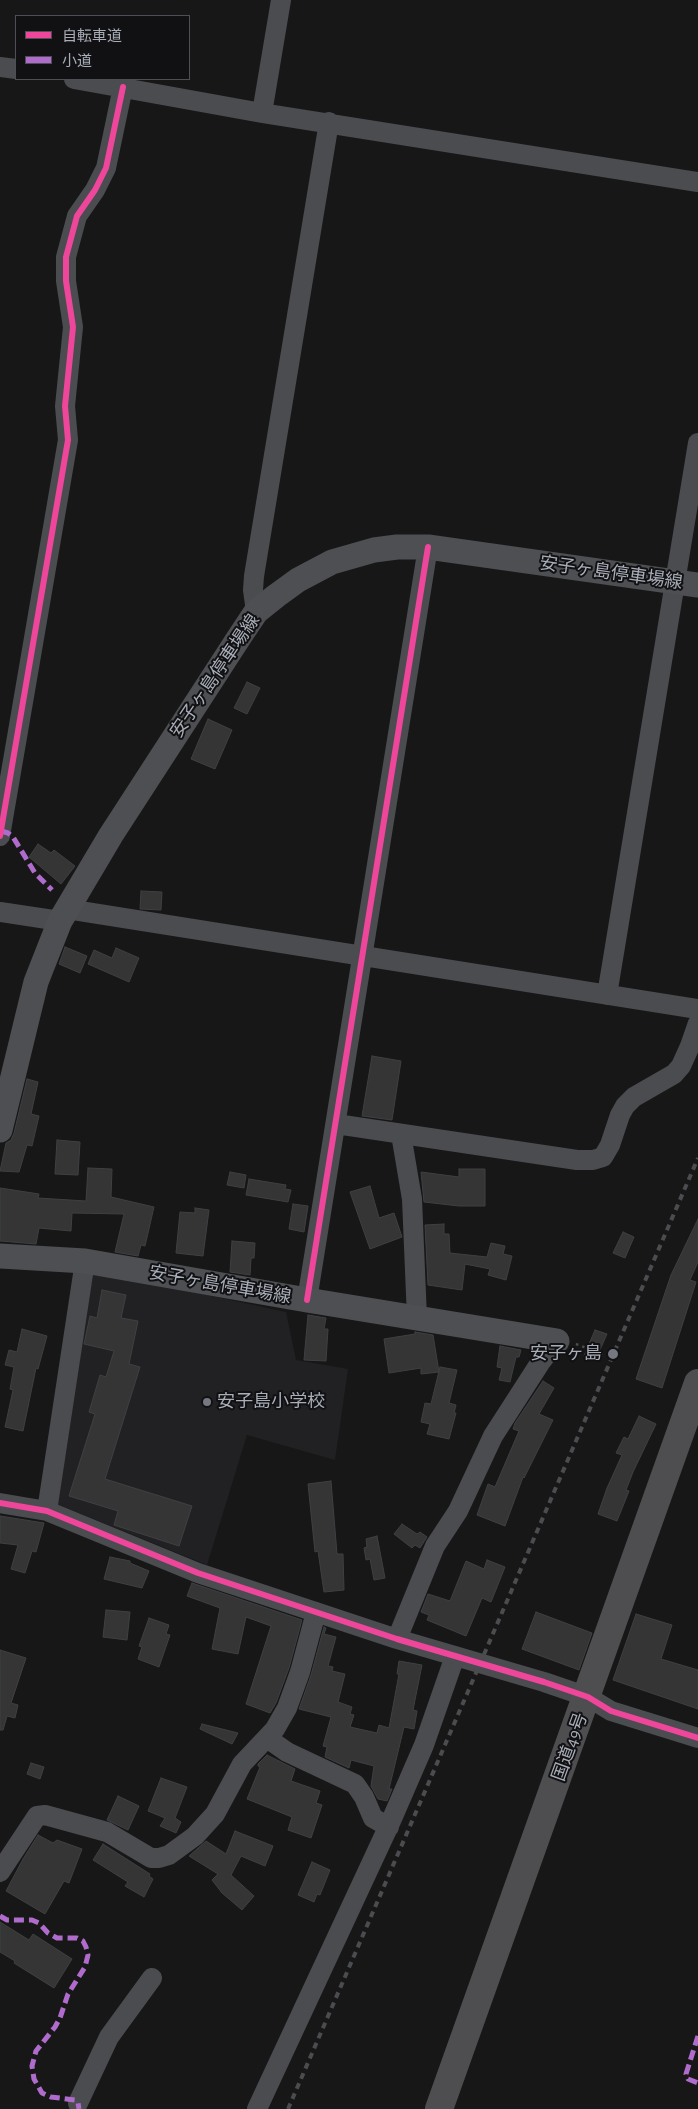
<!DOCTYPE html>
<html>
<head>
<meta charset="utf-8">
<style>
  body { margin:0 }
  #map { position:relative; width:698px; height:2109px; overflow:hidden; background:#171717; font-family:"Alegreya Sans","Noto Sans JP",sans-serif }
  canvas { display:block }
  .legend { position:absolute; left:15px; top:15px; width:175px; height:65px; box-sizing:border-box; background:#111113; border:1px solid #4d4f55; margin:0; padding:6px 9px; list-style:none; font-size:15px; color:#a8adb8 }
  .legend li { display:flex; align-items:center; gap:10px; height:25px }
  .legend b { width:25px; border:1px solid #4d4f55 }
</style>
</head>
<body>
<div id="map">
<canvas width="698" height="2109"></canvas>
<ul class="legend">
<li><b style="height:6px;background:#ed469a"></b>自転車道</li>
<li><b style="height:6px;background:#b06ccc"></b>小道</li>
</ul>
</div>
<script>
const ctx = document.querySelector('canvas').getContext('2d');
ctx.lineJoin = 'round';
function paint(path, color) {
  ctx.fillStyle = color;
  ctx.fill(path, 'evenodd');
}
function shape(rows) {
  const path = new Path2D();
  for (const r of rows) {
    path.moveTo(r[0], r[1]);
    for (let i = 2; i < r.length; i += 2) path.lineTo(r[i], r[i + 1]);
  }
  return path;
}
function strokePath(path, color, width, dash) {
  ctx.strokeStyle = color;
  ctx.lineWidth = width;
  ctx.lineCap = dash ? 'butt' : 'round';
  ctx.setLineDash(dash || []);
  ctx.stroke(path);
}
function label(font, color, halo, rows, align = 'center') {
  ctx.font = font + ' "Alegreya Sans","Noto Sans JP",sans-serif';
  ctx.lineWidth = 4;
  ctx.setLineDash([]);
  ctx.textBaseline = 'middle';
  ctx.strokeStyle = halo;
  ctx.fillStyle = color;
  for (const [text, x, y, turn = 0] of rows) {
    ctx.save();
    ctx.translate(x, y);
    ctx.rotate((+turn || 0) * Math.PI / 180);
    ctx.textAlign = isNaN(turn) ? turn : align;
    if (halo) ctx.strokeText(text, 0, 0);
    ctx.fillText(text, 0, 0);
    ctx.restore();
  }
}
paint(shape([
  [92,1270,286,1312,296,1360,348,1369,335,1460,247,1435,207,1565,54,1503]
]), '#212123');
const building = shape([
  [247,682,260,688,247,714,234,708,247,682],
  [208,719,232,730,215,769,191,759,208,719],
  [38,844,51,853,54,850,75,866,61,884,29,857,38,844],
  [141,891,162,892,161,910,140,909,141,891],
  [65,947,87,956,80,973,59,964,65,947],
  [116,948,139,958,129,982,88,964,94,950,112,958,116,948],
  [372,1056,401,1061,392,1120,362,1116,372,1056],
  [27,1079,38,1082,31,1114,39,1116,32,1146,27,1145,19,1172,0,1171,6,1143,11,1140,14,1133,27,1079],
  [57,1140,80,1142,78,1175,55,1174,57,1140],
  [88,1168,112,1169,111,1197,154,1207,145,1246,141,1245,138,1256,115,1252,124,1214,72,1213,71,1231,39,1228,36,1244,0,1241,0,1188,39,1194,38,1198,86,1201,88,1168],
  [459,1169,485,1169,485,1206,459,1206,424,1202,421,1172,459,1177,459,1169],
  [230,1172,246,1175,244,1188,227,1185,230,1172],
  [249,1179,286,1185,285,1189,291,1190,288,1202,246,1195,249,1179],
  [370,1186,379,1218,394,1213,402,1237,370,1249,350,1192,370,1186],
  [293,1204,308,1206,304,1232,289,1229,293,1204],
  [195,1208,209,1210,203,1256,176,1253,180,1212,195,1213,195,1208],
  [698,1219,698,1262,690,1280,696,1282,662,1388,636,1379,671,1275,698,1219],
  [444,1224,444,1234,449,1234,450,1253,487,1257,491,1243,505,1246,503,1254,512,1256,506,1280,488,1275,490,1269,465,1264,462,1290,428,1285,425,1225,444,1224],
  [623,1232,634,1237,625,1258,613,1253,623,1232],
  [232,1241,255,1243,254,1258,251,1258,250,1275,230,1272,232,1241],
  [102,1290,126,1295,121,1318,138,1321,129,1364,140,1367,105,1479,192,1506,179,1546,114,1525,118,1511,69,1496,95,1414,89,1412,100,1375,106,1377,114,1351,84,1344,90,1316,97,1318,102,1290],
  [308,1315,326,1318,324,1329,328,1329,326,1361,304,1360,308,1315],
  [22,1329,47,1336,38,1369,36,1368,23,1431,5,1427,13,1390,10,1389,14,1367,5,1365,9,1350,17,1352,22,1329],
  [595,1330,607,1334,595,1361,584,1356,595,1330],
  [415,1332,433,1335,439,1372,421,1374,421,1368,389,1373,384,1339,415,1334,415,1332],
  [500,1346,521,1350,519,1357,516,1357,510,1382,499,1380,502,1368,497,1367,500,1346],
  [440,1367,457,1370,449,1403,456,1405,454,1413,456,1413,449,1439,427,1434,430,1424,421,1422,425,1403,431,1404,440,1367],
  [543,1381,554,1388,539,1414,553,1420,524,1478,523,1477,505,1526,477,1515,488,1484,495,1487,519,1431,513,1429,515,1423,543,1381],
  [639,1416,656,1424,633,1472,626,1490,629,1491,617,1521,598,1514,607,1488,622,1455,616,1453,624,1437,628,1439,639,1416],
  [331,1481,337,1554,343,1554,344,1590,324,1592,318,1551,315,1552,308,1484,331,1481],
  [0,1516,44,1523,36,1552,32,1551,25,1573,11,1569,18,1545,0,1543,0,1516],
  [402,1524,417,1534,420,1532,427,1537,420,1548,415,1545,412,1548,394,1534,402,1524],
  [377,1536,385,1578,374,1580,370,1559,366,1560,364,1548,367,1547,366,1539,377,1536],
  [110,1557,130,1561,130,1563,149,1571,142,1588,104,1579,110,1557],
  [487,1560,505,1567,491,1602,482,1598,466,1636,427,1620,429,1615,421,1612,428,1594,450,1601,466,1561,484,1569,487,1560],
  [192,1583,302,1620,289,1668,276,1703,270,1713,246,1704,271,1626,246,1617,238,1654,212,1649,220,1608,187,1596,192,1583],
  [106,1610,130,1612,127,1640,103,1637,106,1610],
  [536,1612,592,1633,579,1670,522,1649,536,1612],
  [636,1614,672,1625,661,1659,698,1670,698,1709,613,1680,636,1614],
  [149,1618,169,1625,166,1634,170,1635,159,1667,138,1659,142,1647,139,1646,149,1618],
  [324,1627,326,1628,324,1634,336,1637,328,1666,333,1667,332,1671,345,1674,338,1702,352,1707,350,1714,354,1715,350,1727,377,1733,379,1725,389,1728,399,1674,397,1674,399,1661,422,1665,413,1710,417,1711,414,1729,404,1727,389,1789,392,1789,387,1801,378,1799,371,1786,374,1766,351,1760,349,1768,325,1757,327,1747,323,1746,331,1717,299,1709,311,1675,324,1627],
  [0,1650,26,1658,11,1703,18,1705,15,1718,7,1716,3,1730,0,1730,0,1650],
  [202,1724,238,1733,232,1744,200,1729,202,1724],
  [267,1755,295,1769,291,1781,320,1791,316,1803,322,1805,311,1838,288,1830,292,1817,247,1799,260,1767,258,1766,258,1764,267,1755],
  [31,1763,44,1767,40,1779,27,1774,31,1763],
  [161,1778,187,1787,175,1818,181,1822,176,1833,160,1826,165,1818,148,1811,161,1778],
  [118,1796,139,1806,128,1830,107,1820,118,1796],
  [235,1831,273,1846,265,1866,241,1856,231,1875,254,1896,242,1910,222,1893,212,1880,218,1874,189,1856,206,1841,226,1854,235,1831],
  [38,1835,53,1843,57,1840,82,1849,69,1883,64,1881,45,1914,6,1891,23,1859,38,1835],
  [103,1844,150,1874,149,1876,153,1879,144,1897,125,1886,128,1882,93,1860,103,1844],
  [312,1862,330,1870,320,1895,317,1894,314,1902,298,1895,312,1862],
  [0,1922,29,1940,33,1934,72,1959,54,1988,14,1963,15,1961,0,1952,0,1922]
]);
paint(building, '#353536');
strokePath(building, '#3f4043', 1);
strokePath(shape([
  [576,1344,605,1355]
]), '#4d4e52', 2.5, [2.5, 4]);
strokePath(shape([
  [0,67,16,69],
  [74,79,262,113,698,182],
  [262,113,281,0],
  [256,612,253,590,254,576,329,122],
  [0,836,68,440,65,406,73,327,66,281,66,257,77,216,95,190,106,168,123,87],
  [67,909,698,1009],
  [0,912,60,921],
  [607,995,698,443],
  [336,1124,577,1160,593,1160,603,1157,610,1145,620,1115,625,1106,634,1097,674,1074,681,1066,690,1046,698,1023],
  [403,1134,402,1140,412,1199,417,1318],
  [307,1300,428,547],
  [0,1503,47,1511,198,1573,397,1639,544,1682,588,1697,611,1711,698,1738],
  [47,1511,85,1261],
  [397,1639,435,1546,458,1511,493,1436,540,1363,557,1341],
  [267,1738,287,1752,355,1784,364,1797,373,1818,389,1827],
  [0,1872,37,1816,45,1815,107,1832,151,1858,159,1858,169,1855,195,1836,215,1814,242,1764,275,1729,287,1708,300,1672,316,1612],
  [78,2103,109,2037,152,1978],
  [257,2109,391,1821,424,1745,455,1656]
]), '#4b4c50', 20);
strokePath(shape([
  [0,1130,36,982,60,921,111,835,238,639,256,612,276,596,298,580,332,562,374,550,397,547,428,547,698,585],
  [0,1256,85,1261,307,1300,557,1341]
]), '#4d4f52', 25);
strokePath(shape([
  [439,2109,698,1383]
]), '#4e4e51', 28);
strokePath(shape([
  [288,2109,698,1158]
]), '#4b4c4f', 4, [6, 5]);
strokePath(shape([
  [1,831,8,833,13,837,35,873,52,890],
  [0,1916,7,1920,32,1920,39,1923,48,1933,57,1938,77,1938,83,1941,86,1947,88,1955,85,1967,68,1994,60,2018,55,2027,36,2051,32,2066,34,2079,42,2093,51,2097,75,2100,78,2103,79,2109],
  [698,2036,686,2074,688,2079,698,2083]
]), '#b06ccc', 5, [10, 5]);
strokePath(shape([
  [0,836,68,440,65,406,73,327,66,281,66,257,77,216,95,190,106,168,123,87],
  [307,1300,428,547],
  [0,1503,47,1511,198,1573,397,1639,544,1682,588,1697,611,1711,698,1738]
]), '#ed469a', 6);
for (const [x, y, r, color] of [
  [613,1354,6,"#757880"],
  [207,1402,5,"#757880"]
]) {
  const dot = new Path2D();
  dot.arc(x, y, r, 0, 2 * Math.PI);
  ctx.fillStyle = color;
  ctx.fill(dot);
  strokePath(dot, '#111113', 2);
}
label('18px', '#a8adb8', '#111113', [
  ["安子ヶ島停車場線",611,573,8],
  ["安子ヶ島停車場線",215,676,-56],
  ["安子ヶ島停車場線",220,1285,10],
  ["国道49号",570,1747,-70]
]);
label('18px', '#a8adb8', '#111113', [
  ["安子ヶ島",602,1354],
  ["安子島小学校",217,1402,"left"]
], 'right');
</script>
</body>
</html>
